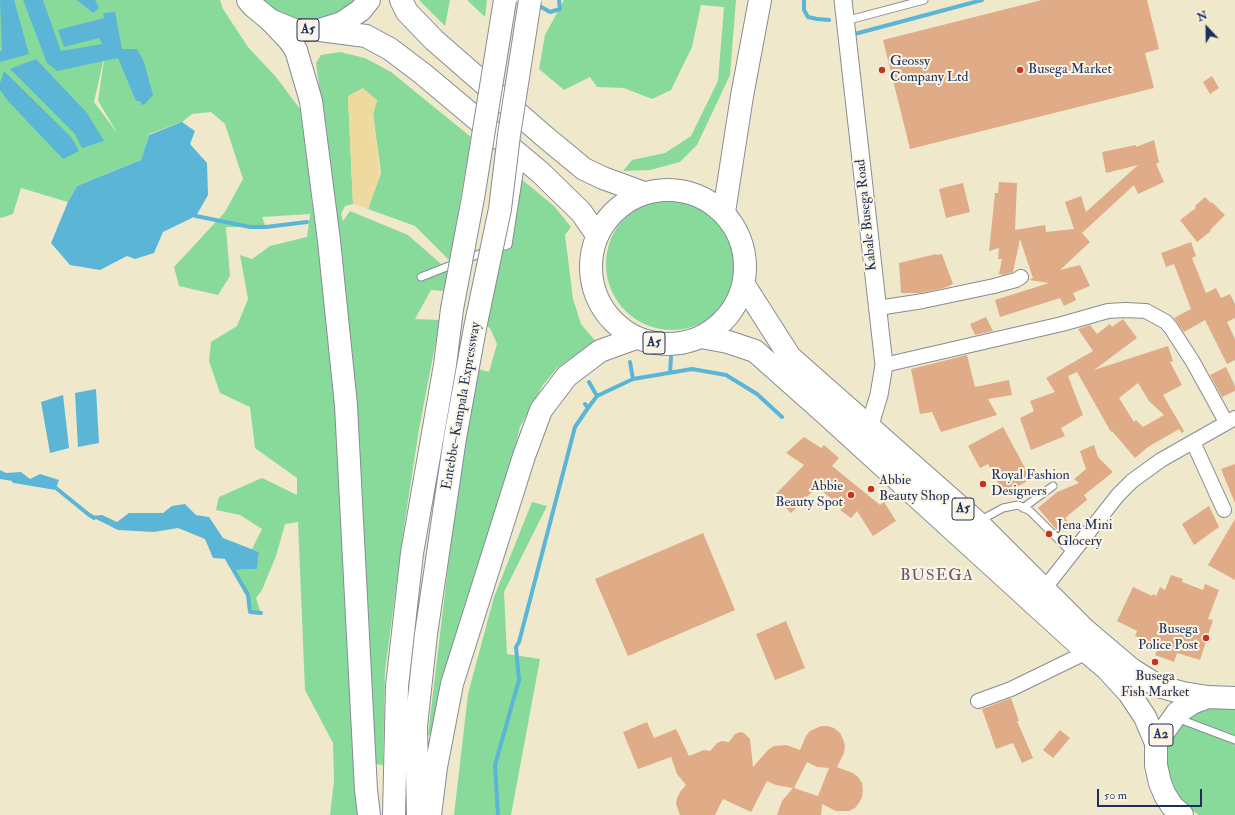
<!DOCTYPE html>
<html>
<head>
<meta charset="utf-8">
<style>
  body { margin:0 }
  #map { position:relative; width:1235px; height:815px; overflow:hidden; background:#f0e8cb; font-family:"IM FELL Double Pica",serif }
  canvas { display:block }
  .north { position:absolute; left:1187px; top:8px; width:40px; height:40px; -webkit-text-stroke:3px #fcf5e5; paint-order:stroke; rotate:338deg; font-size:11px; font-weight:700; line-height:16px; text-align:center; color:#1b2f5e }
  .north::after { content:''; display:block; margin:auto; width:14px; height:18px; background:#1b2f5e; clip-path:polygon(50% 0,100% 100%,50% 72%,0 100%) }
  .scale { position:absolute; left:1097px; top:789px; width:105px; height:18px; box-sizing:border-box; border:2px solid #1b2f5e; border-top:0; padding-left:5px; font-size:12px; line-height:14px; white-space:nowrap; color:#1b2f5e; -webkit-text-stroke:3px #fcf5e5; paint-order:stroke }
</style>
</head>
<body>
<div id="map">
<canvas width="1235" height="815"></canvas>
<div class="north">N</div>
<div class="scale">50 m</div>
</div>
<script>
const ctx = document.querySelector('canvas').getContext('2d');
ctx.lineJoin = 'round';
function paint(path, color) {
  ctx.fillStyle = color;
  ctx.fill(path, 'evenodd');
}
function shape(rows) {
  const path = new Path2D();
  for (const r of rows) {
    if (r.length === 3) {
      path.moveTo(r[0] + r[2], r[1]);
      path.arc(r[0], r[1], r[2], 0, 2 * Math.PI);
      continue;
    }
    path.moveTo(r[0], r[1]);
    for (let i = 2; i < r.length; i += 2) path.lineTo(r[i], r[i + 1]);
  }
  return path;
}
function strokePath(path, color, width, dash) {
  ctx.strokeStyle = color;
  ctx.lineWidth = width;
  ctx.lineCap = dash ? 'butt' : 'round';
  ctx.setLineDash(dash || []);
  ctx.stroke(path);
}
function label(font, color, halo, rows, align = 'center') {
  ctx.font = font + ' "IM FELL Double Pica",serif';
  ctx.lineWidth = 4;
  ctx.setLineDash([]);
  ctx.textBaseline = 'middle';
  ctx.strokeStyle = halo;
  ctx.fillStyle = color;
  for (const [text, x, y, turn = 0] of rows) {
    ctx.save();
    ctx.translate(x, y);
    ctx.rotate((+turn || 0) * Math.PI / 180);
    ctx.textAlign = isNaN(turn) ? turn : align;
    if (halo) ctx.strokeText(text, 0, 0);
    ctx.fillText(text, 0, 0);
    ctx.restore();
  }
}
paint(shape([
  [0,0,220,0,223,9,248,47,276,77,303,113,337,383,349,679,358,815,330,815,334,781,333,743,305,690,298,522,285,524,276,556,262,590,256,598,261,613,250,612,248,595,234,570,257,569,259,552,252,549,262,529,240,515,216,510,219,497,262,478,297,495,297,478,255,448,250,407,220,393,209,361,211,342,237,326,248,299,240,255,252,259,270,246,307,237,310,214,262,217,266,227,226,227,230,276,218,295,179,286,174,267,225,212,243,179,225,124,211,112,192,114,182,122,149,134,141,160,77,186,68,202,21,188,13,214,1,218,0,217],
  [105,53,98,101,118,134,94,102],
  [259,0,362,0,314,25,279,17],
  [419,0,450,0,445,26],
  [467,0,487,0,485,17],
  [564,0,736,0,730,75,697,145,680,162,650,170,623,171,632,160,665,153,691,136,718,81,724,7,701,5,692,47,671,90,652,99,624,88,597,87,590,77,564,90,539,69,545,35],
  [340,52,365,58,391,72,471,137,450,261,415,226,368,209,381,173,373,114,377,100,348,96,353,204,345,206,341,214,343,221,350,211,408,235,448,270,445,291,431,290,415,319,440,320,419,429,404,527,385,671,383,765,374,764,358,433,346,291,316,63,321,55],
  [520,178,554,206,571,227,565,235,573,299,581,324,598,344,580,352,557,368,543,385,520,427,493,530,435,736,428,735,463,441,478,369,489,372,497,344,490,328,487,326,502,251,511,246],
  [672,264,66],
  [532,502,547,506,504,592,507,654,540,659,511,815,454,815,468,694,494,597],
  [1235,706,1235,815,1199,815,1187,807,1179,800,1168,780,1166,747,1175,727,1201,708]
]), '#88da9a');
paint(shape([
  [363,88,377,100,373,114,380,175,368,209,353,204,348,96]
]), '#eeda9e');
paint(shape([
  [0,0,14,0,29,54,0,62,0,51,2,51],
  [23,0,43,0,61,51,102,44,99,38,64,47,58,30,104,18,103,13,115,12,122,49,137,49,144,62,153,95,145,104,142,105,140,101,136,101,118,58,57,71,47,63],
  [77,0,95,0,99,8,93,13],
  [36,59,87,113,104,141,82,148,75,134,10,69],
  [4,71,71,137,79,151,63,159,8,101,0,90,0,83],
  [182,122,195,131,190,144,207,163,208,195,196,216,163,232,154,253,135,259,127,256,100,270,70,265,51,243,68,202,77,186,141,160,149,135],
  [96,389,99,443,78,447,75,393],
  [63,395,69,448,50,453,41,402],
  [0,470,6,473,21,472,30,479,40,474,59,480,56,488,0,479],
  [185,504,196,515,209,517,223,538,259,552,257,569,234,570,228,559,213,558,205,539,178,528,154,532,118,530,90,516,102,515,117,522,129,513,163,513,172,506]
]), '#5ab5d7');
strokePath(shape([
  [804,0,804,10,808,17,817,19,829,20],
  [536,4,550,12,560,9,559,0],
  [851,35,982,0],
  [196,216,250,227,266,227,307,222],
  [630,362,633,379],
  [670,373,671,357],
  [589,382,597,396],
  [588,408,597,396,633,379,692,369,726,375,757,394,782,417],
  [14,481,56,488,88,514,94,518],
  [226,557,248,595,250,612,261,613],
  [498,815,495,765,519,680,516,647,519,642,575,427,588,408,585,404]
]), '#5ab5d7', 4);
paint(shape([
  [1042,0,1147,0,1159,49,1145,53,1154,88,910,149,883,40],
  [1212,76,1219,88,1210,94,1203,82],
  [1154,140,1159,162,1156,164,1164,182,1138,194,1134,185,1082,233,1090,242,1060,270,1080,265,1090,286,1073,293,1076,300,1064,306,1060,298,1000,317,995,300,1049,283,1029,280,1033,278,1020,239,1013,272,1003,275,999,274,1002,259,998,259,999,248,989,251,995,193,998,193,999,182,1017,183,1015,230,1045,225,1046,232,1074,229,1065,202,1081,196,1086,212,1138,165,1106,173,1102,152,1136,145,1136,147],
  [963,183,970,212,946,218,939,189],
  [1205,197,1211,203,1212,202,1225,215,1210,230,1211,231,1197,242,1180,220,1196,208,1195,206],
  [1191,242,1196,256,1192,258,1206,293,1216,288,1221,298,1230,294,1235,304,1235,318,1227,322,1235,339,1235,360,1227,364,1205,320,1184,332,1174,318,1191,309,1174,264,1166,267,1161,253],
  [936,254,937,255,942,254,953,284,944,288,921,293,901,293,899,263],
  [986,317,993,331,975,335,970,324],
  [1123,319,1137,338,1094,370,1168,346,1173,361,1170,362,1182,385,1163,395,1184,431,1182,433,1179,429,1148,447,1135,458,1112,431,1111,432,1077,372,1068,376,1083,415,1061,428,1065,436,1031,450,1020,418,1034,411,1030,401,1055,392,1046,378,1093,351,1078,329,1090,325,1097,334,1110,324,1112,327],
  [1138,383,1149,401,1164,415,1143,427,1136,420,1134,422,1119,398],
  [967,355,975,387,1009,380,1012,395,988,399,997,415,941,432,932,412,920,414,911,369],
  [1226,367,1235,386,1235,391,1222,397,1210,375],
  [1003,427,1031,479,1004,494,988,464,980,468,968,446],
  [804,437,821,448,824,445,839,458,832,466,880,505,884,502,896,521,873,536,857,511,851,518,840,510,843,508,817,487,791,513,774,496,804,465,786,453],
  [1094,445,1098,457,1113,472,1084,495,1087,500,1065,518,1070,524,1060,534,1038,508,1057,492,1079,483,1074,479,1086,469,1080,451],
  [1235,464,1235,503,1221,469],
  [1209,506,1219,527,1194,545,1182,524],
  [1235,519,1235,580,1208,565],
  [703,533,735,610,628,656,595,579],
  [1171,575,1183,579,1182,582,1203,590,1205,584,1219,590,1208,619,1213,620,1200,660,1177,653,1174,662,1155,655,1159,646,1135,636,1137,631,1117,621,1133,587,1152,596,1153,594,1156,596,1160,587,1165,590],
  [786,621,805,668,775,680,756,634],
  [1011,698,1019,721,1017,721,1033,758,1022,763,1013,743,996,749,982,709],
  [647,722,654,738,676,729,689,756,704,750,710,751,717,743,722,741,729,742,735,734,740,732,744,733,750,739,753,767,768,750,774,746,786,745,800,750,806,736,810,731,821,726,827,726,834,728,840,733,843,739,845,746,844,753,837,767,853,773,858,777,862,783,863,790,862,797,859,803,855,808,849,811,836,811,822,804,821,815,777,815,782,801,793,788,776,785,767,781,751,812,723,799,715,815,680,815,676,804,677,798,680,792,686,785,677,774,671,757,638,769,623,732],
  [807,762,817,767,829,768,818,796,794,788],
  [1060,730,1070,738,1053,758,1043,750]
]), '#e0ab87');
const service = shape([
  [845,21,924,0],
  [421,277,492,249,508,245,521,161],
  [1023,508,1053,486],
  [979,521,1003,508,1018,505,1030,511,1072,553],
  [1179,714,1182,720,1235,740]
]);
const minor = shape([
  [878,308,923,301,994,286,1016,280,1021,277],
  [884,365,1062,324,1108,311,1125,310,1146,311,1166,322,1171,328,1193,362,1226,422],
  [1193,442,1224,510],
  [1044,589,1118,495,1132,481,1161,460,1235,418],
  [978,701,1011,689,1087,652]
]);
const tertiary = shape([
  [843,0,884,365,879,395,869,428]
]);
const trunk = shape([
  [248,0,253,6,270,20,294,30,320,30,342,23,361,10,369,0],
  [401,0,407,12,434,40,544,136,584,169,603,178,644,193],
  [320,30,366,36,390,49,423,74,541,173,581,212,597,235],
  [668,267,77],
  [744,285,790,357,977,522,1085,630,1131,669,1158,686,1183,693,1208,697],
  [701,337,728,342,755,351,827,415,1087,652,1106,668,1129,693,1145,717,1156,743],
  [1182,815,1172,806,1165,795,1160,783,1156,765,1156,743,1177,713,1192,703,1208,697,1235,698]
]);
const motorway = shape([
  [270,20,289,40,296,50,311,101,329,241,346,405,366,790,369,815],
  [724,212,742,96,760,0],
  [394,815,397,686,412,553,445,365,452,309],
  [418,815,416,726,426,634,455,438,475,328],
  [430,815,436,767,452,684,524,456,541,410,567,376,600,351,636,338]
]);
strokePath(service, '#868c94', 9);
strokePath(minor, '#868c94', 16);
strokePath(tertiary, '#868c94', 19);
strokePath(trunk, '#868c94', 24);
strokePath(motorway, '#868c94', 24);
strokePath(service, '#fff', 7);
strokePath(minor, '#fff', 14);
strokePath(tertiary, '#fff', 17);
strokePath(trunk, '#fff', 22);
strokePath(motorway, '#fff', 22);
const motorwayBridge = shape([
  [452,309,473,198,505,0],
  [475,328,500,209,509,135,530,0]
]);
strokePath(motorwayBridge, '#868c94', 24, []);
strokePath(motorwayBridge, '#fff', 22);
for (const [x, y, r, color] of [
  [882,70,4,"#c8321e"],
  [1020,70,4,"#c8321e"],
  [983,484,4,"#c8321e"],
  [871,489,4,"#c8321e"],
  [851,495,4,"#c8321e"],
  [1049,534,4,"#c8321e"],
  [1206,638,4,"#c8321e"],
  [1155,662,4,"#c8321e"]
]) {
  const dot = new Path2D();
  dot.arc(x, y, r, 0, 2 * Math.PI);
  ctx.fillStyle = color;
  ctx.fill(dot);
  strokePath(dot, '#fcf5e5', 1.5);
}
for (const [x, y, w] of [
  [308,30,22],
  [654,343,22],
  [963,509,22],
  [1161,735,24]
]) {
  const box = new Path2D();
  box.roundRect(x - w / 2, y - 11, w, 22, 3);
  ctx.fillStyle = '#fcf5e5';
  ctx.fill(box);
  strokePath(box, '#1b2f5e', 1);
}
label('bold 13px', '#1b2f5e', null, [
  ["A5",308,30],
  ["A5",654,343],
  ["A5",963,509],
  ["A2",1161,735]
]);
label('14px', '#1b2f5e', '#fcf5e5', [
  ["Geossy",890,62],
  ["Company Ltd",890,78],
  ["Busega Market",1028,70],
  ["Royal Fashion",991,476],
  ["Designers",991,492],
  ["Abbie",879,481],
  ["Beauty Shop",879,497],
  ["Abbie",843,487,"right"],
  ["Beauty Spot",843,503,"right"],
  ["Jena Mini",1057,526],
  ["Glocery",1057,542],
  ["Busega",1198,630,"right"],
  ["Police Post",1198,646,"right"],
  ["Busega",1155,677,"center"],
  ["Fish Market",1155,693,"center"]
], 'left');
label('14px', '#1b2f5e', '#fcf5e5', [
  ["Kabale Busega Road",867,215,-96],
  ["Entebbe–Kampala Expressway",462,406,-80]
]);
ctx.letterSpacing = '1px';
label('16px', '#605a6c', '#fcf5e5', [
  ["BUSEGA",937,577]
]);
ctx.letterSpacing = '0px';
</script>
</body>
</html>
